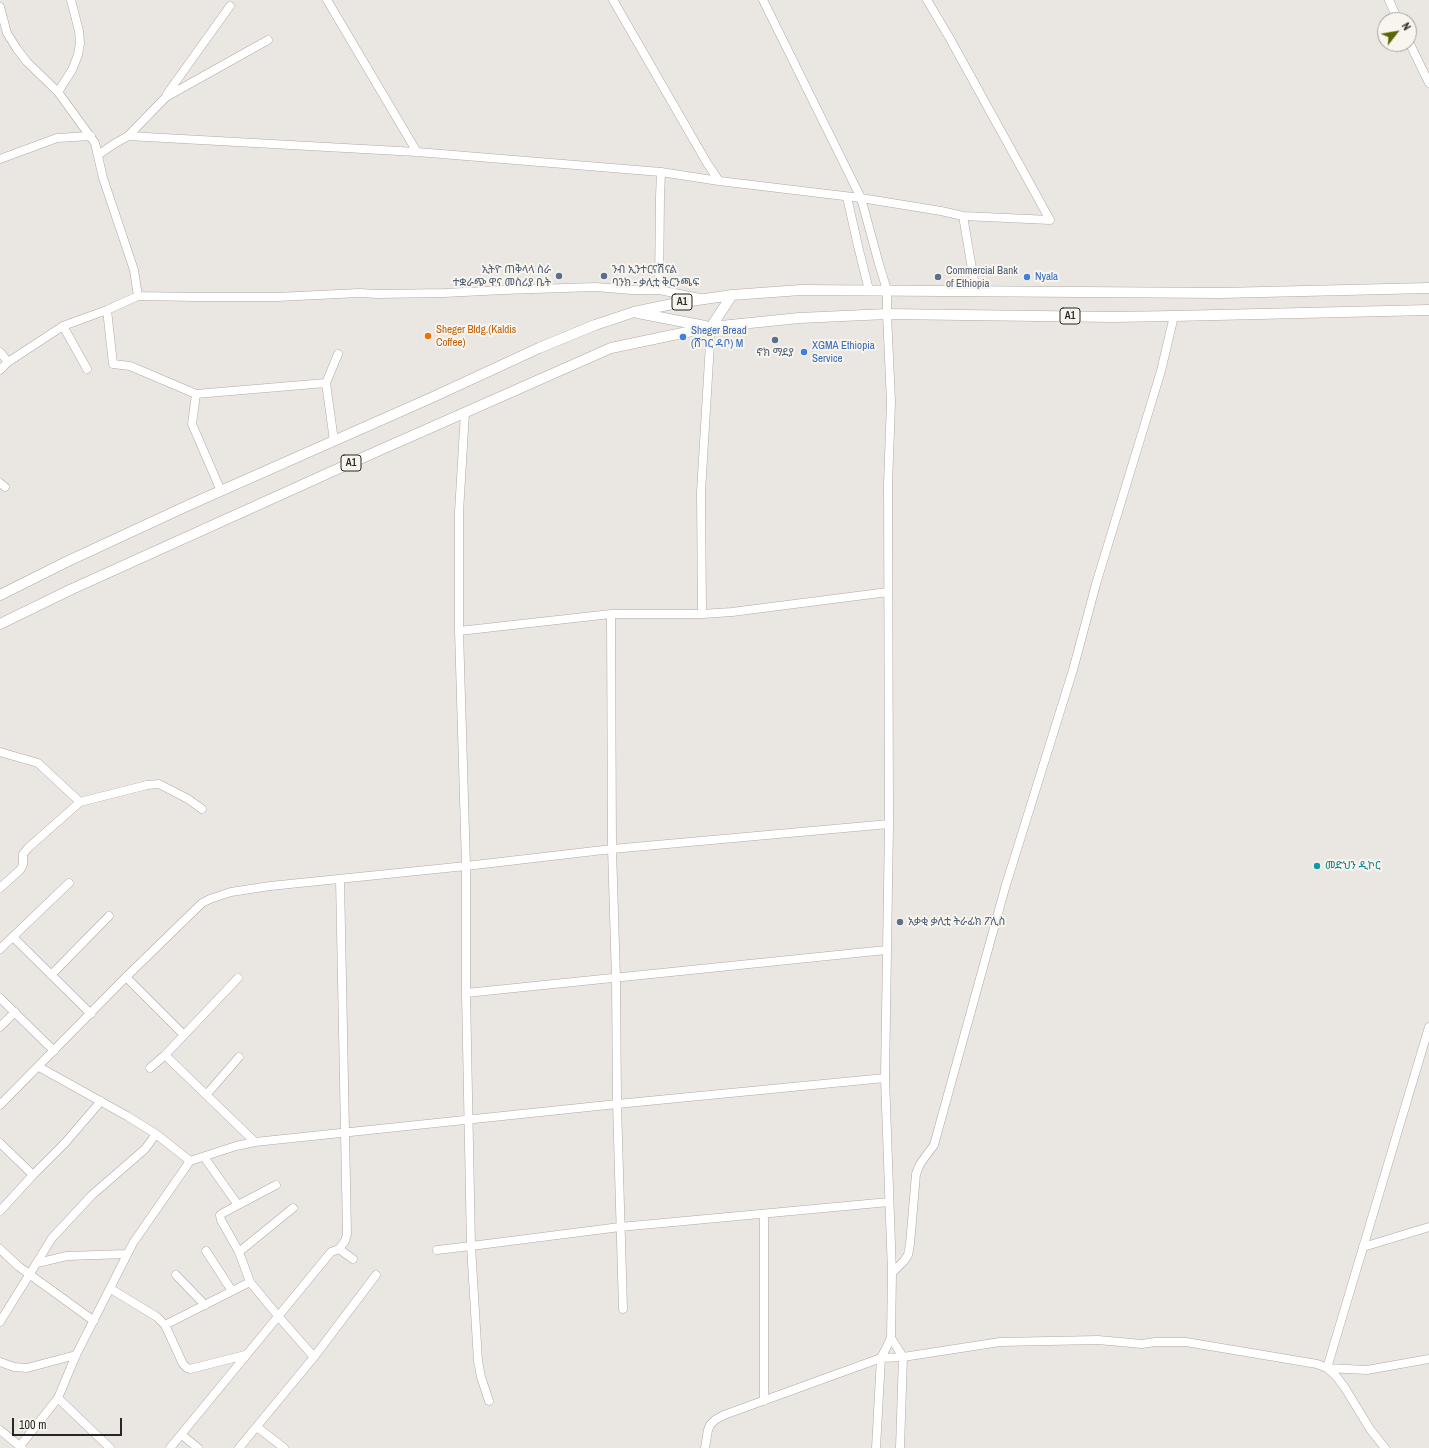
<!DOCTYPE html>
<html>
<head>
<meta charset="utf-8">
<style>
  body { margin:0 }
  #map { position:relative; width:1429px; height:1448px; overflow:hidden; background:#eae6e1; font-family:"Archivo Narrow",sans-serif }
  canvas { display:block }
  .north { position:absolute; left:1377px; top:12px; width:40px; height:40px; box-sizing:border-box; background:#f8f4ee; border:1px solid #a5a29e; border-radius:50%; rotate:59deg; font-size:11px; font-weight:700; line-height:16px; text-align:center; color:#282725 }
  .north::after { content:''; display:block; margin:auto; width:14px; height:18px; background:#5d6503; clip-path:polygon(50% 0,100% 100%,50% 72%,0 100%) }
  .scale { position:absolute; left:12px; top:1418px; width:110px; height:18px; box-sizing:border-box; border:2px solid #282725; border-top:0; padding-left:5px; font-size:12px; line-height:14px; white-space:nowrap; color:#282725; -webkit-text-stroke:3px #f8f4ee; paint-order:stroke }
</style>
</head>
<body>
<div id="map">
<canvas width="1429" height="1448"></canvas>
<div class="north">N</div>
<div class="scale">100 m</div>
</div>
<script>
const ctx = document.querySelector('canvas').getContext('2d');
ctx.lineJoin = 'round';
function shape(rows) {
  const path = new Path2D();
  for (const r of rows) {
    path.moveTo(r[0], r[1]);
    for (let i = 2; i < r.length; i += 2) path.lineTo(r[i], r[i + 1]);
  }
  return path;
}
function strokePath(path, color, width, dash) {
  ctx.strokeStyle = color;
  ctx.lineWidth = width;
  ctx.lineCap = dash ? 'butt' : 'round';
  ctx.setLineDash(dash || []);
  ctx.stroke(path);
}
function label(font, color, halo, rows, align = 'center') {
  ctx.font = font + ' "Archivo Narrow","Noto Sans Ethiopic",sans-serif';
  ctx.lineWidth = 4;
  ctx.setLineDash([]);
  ctx.textBaseline = 'middle';
  ctx.strokeStyle = halo;
  ctx.fillStyle = color;
  for (const [text, x, y, turn = 0] of rows) {
    ctx.save();
    ctx.translate(x, y);
    ctx.rotate((+turn || 0) * Math.PI / 180);
    ctx.textAlign = isNaN(turn) ? turn : align;
    if (halo) ctx.strokeText(text, 0, 0);
    ctx.fillText(text, 0, 0);
    ctx.restore();
  }
}
const minor = shape([
  [327,0,417,152],
  [613,0,707,163,719,181],
  [763,0,861,198,879,264,887,290,887,314,891,402,888,484,889,824,885,1078,892,1273,891,1338,881,1358,876,1448],
  [927,0,949,37,1050,220],
  [1389,0,1398,20],
  [0,7,7,33,17,49,27,62,58,92,95,143,103,178,134,270,138,296],
  [1409,42,1429,83],
  [58,92,72,70,78,55,80,43,79,31,71,0],
  [167,94,230,6],
  [128,136,166,97,268,40],
  [98,155,114,144,128,136,417,152,661,172,719,181,861,198,941,211,963,216,1050,220],
  [0,159,57,138,91,136],
  [847,197,858,246,869,290],
  [963,216,976,292],
  [659,290,660,197,661,172],
  [107,310,113,364,130,366,196,394,326,383,334,441],
  [63,326,87,369],
  [0,352,8,362],
  [0,370,8,362,63,326,107,310,138,296,196,297,277,297,359,293,378,294,444,293,504,290,595,287,632,290,659,290,700,298],
  [326,383,338,354],
  [196,394,192,424,221,491],
  [465,412,459,512,459,631,466,866,466,993,471,1246,620,1227,889,1202],
  [0,483,5,487],
  [611,614,612,849,616,978,617,1104,623,1309],
  [702,614,701,492,711,327],
  [459,631,611,614,702,614,732,612,888,592],
  [0,752,38,763,80,802],
  [0,888,20,870,23,865,23,854,28,848,80,802,147,785,159,784,188,799,202,809],
  [13,937,91,1014],
  [0,949,69,883],
  [51,975,109,916],
  [126,977,184,1035,165,1055,255,1142],
  [466,993,886,950],
  [0,998,54,1051],
  [0,1027,15,1012],
  [1429,1027,1327,1368,1367,1370,1429,1359],
  [184,1035,238,978],
  [39,1067,127,1116,156,1134,190,1161],
  [150,1068,165,1055],
  [207,1094,239,1057],
  [0,1105,126,977,202,903,210,899,231,892,270,886,466,866,612,849,889,824],
  [0,1143,33,1175],
  [204,1157,238,1205,223,1213,220,1215,221,1220,239,1252,250,1282],
  [238,1205,276,1185],
  [0,1211,33,1175,65,1143,101,1101],
  [764,1215,764,1401],
  [1363,1247,1429,1227],
  [0,1249,18,1266,94,1321],
  [339,1249,345,1241,347,1234,340,879],
  [437,1250,471,1246,478,1361,481,1377,489,1401],
  [206,1251,232,1291],
  [239,1252,293,1208],
  [37,1263,67,1256,127,1254],
  [892,1273,904,1261,908,1255,910,1244,916,1174,920,1164,934,1145,1005,888,1073,670,1096,584,1161,371,1174,316],
  [176,1275,205,1305],
  [111,1289,157,1317,165,1325,183,1364,187,1368,190,1369,245,1355],
  [0,1322,52,1238,92,1195,145,1149,156,1134],
  [165,1325,250,1282,278,1316,314,1357],
  [891,1338,903,1357,900,1448],
  [0,1362,14,1367,27,1368,76,1355],
  [58,1398,110,1448],
  [257,1427,284,1448],
  [0,1430,22,1448],
  [182,1435,198,1448],
  [20,1446,58,1398,76,1355,133,1243,190,1161,236,1146,255,1142,617,1104,885,1078],
  [170,1448,331,1252,339,1249,353,1259],
  [239,1448,314,1357,376,1275],
  [705,1448,708,1430,710,1425,715,1420,724,1415,881,1358,903,1357,1000,1342,1098,1340,1142,1344,1155,1342,1186,1342,1317,1364,1327,1368,1336,1376,1345,1388,1370,1429,1385,1448]
]);
const major = shape([
  [638,313,705,326],
  [711,327,732,295],
  [0,595,66,562,189,505,433,397,539,348,595,325,634,312,677,303,732,295,801,290,1221,293,1429,288],
  [0,624,72,589,353,462,611,348,711,327,799,318,887,314,1113,317,1174,316,1429,310]
]);
strokePath(minor, '#aeaba6', 9);
strokePath(major, '#aeaba6', 11);
strokePath(minor, '#fff', 8);
strokePath(major, '#fff', 10);
for (const [x, y, r, color] of [
  [559,276,4,"#5c6f8a"],
  [604,276,4,"#5c6f8a"],
  [938,277,4,"#5c6f8a"],
  [1027,277,4,"#3f7fe0"],
  [428,336,4,"#e8710a"],
  [683,337,4,"#3f7fe0"],
  [775,340,4,"#5c6f8a"],
  [804,352,4,"#3f7fe0"],
  [1317,866,4,"#0f9aa8"],
  [900,922,4,"#5c6f8a"]
]) {
  const dot = new Path2D();
  dot.arc(x, y, r, 0, 2 * Math.PI);
  ctx.fillStyle = color;
  ctx.fill(dot);
  strokePath(dot, '#f8f4ee', 1.5);
}
for (const [x, y, w] of [
  [682,302,20],
  [1070,316,20],
  [351,463,20]
]) {
  const box = new Path2D();
  box.roundRect(x - w / 2, y - 8, w, 16, 3);
  ctx.fillStyle = '#f8f4ee';
  ctx.fill(box);
  strokePath(box, '#282725', 1);
}
label('bold 10px', '#282725', null, [
  ["A1",682,302],
  ["A1",1070,316],
  ["A1",351,463]
]);
label('11px', '#4e5e75', '#f8f4ee', [
  ["ኢትዮ ጠቅላላ ስራ",551,270,"right"],
  ["ተቋራጭ ዋና መስሪያ ቤት",551,283,"right"],
  ["ንብ ኢንተርናሽናል",612,270],
  ["ባንክ - ቃሊቲ ቅርንጫፍ",612,283],
  ["Commercial Bank",946,271],
  ["of Ethiopia",946,284],
  ["ኖክ ማደያ",775,353,"center"],
  ["አቃቂ ቃሊቲ ትራፊክ ፖሊስ",908,922]
], 'left');
label('11px', '#366cbe', '#f8f4ee', [
  ["Nyala",1035,277],
  ["Sheger Bread",691,331],
  ["(ሸገር ዳቦ) M",691,344],
  ["XGMA Ethiopia",812,346],
  ["Service",812,359]
], 'left');
label('11px', '#c56008', '#f8f4ee', [
  ["Sheger Bldg.(Kaldis",436,330],
  ["Coffee)",436,343]
], 'left');
label('11px', '#0d838f', '#f8f4ee', [
  ["መድህን ዲኮር",1325,866]
], 'left');
</script>
</body>
</html>
